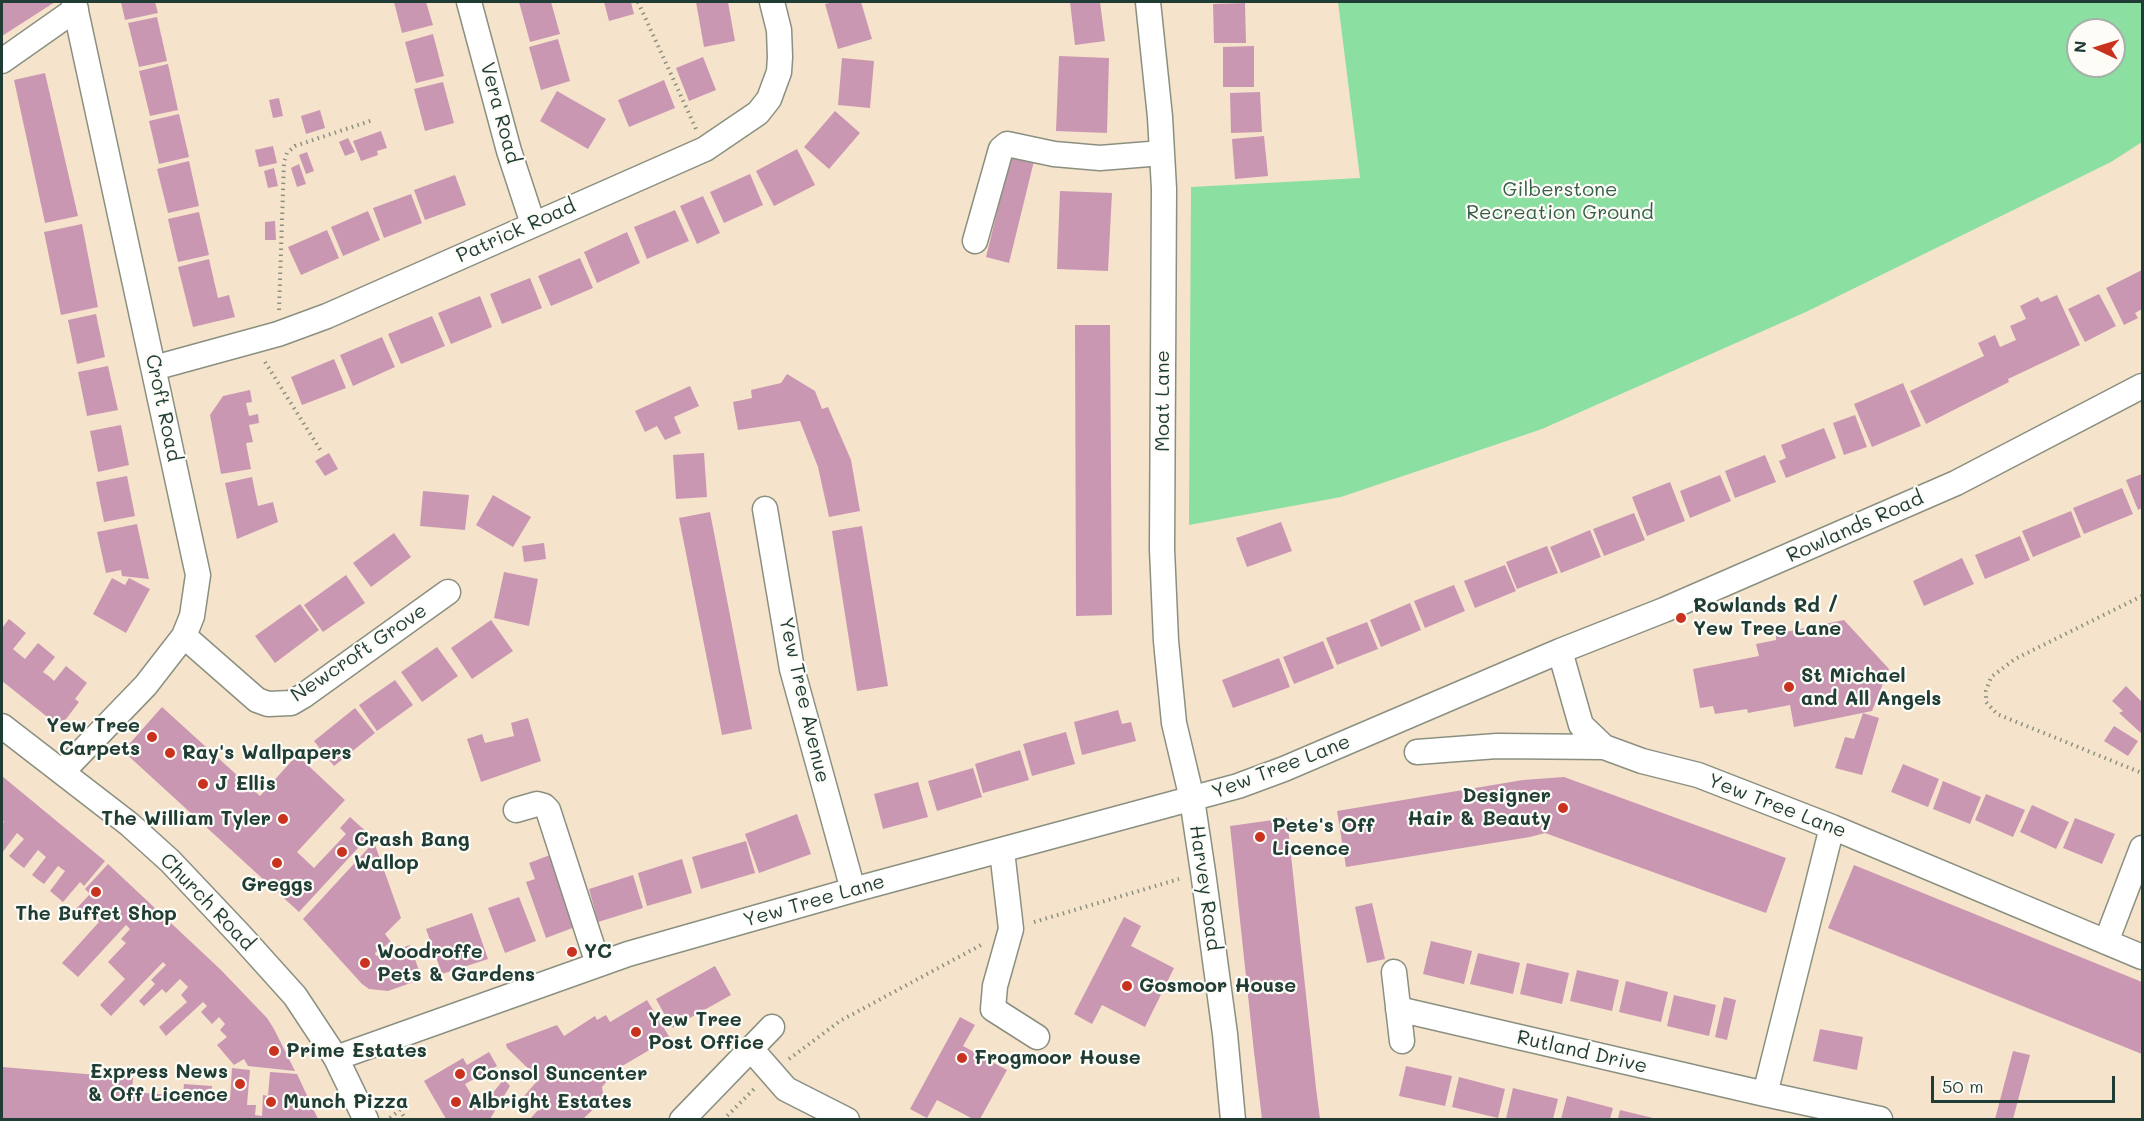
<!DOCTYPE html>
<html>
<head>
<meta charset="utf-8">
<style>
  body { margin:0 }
  #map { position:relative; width:2144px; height:1121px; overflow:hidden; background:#f6e3cb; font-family:Mali,sans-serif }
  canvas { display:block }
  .frame { position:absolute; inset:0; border:3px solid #1f3d34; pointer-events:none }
  .north { position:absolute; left:2066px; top:18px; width:60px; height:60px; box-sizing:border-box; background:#fdfcf7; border:2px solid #a4b0a9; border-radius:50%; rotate:274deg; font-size:16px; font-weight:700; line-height:24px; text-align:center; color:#1f3d34 }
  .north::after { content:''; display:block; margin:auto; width:21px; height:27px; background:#c8321e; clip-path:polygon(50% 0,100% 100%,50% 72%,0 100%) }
  .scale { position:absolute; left:1931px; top:1076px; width:184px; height:27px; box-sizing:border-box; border:3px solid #1f3d34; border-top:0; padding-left:8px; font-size:18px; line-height:21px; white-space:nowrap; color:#1f3d34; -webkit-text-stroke:4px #fdfcf7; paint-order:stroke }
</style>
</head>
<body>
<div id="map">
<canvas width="2144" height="1121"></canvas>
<div class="frame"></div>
<div class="north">N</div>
<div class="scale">50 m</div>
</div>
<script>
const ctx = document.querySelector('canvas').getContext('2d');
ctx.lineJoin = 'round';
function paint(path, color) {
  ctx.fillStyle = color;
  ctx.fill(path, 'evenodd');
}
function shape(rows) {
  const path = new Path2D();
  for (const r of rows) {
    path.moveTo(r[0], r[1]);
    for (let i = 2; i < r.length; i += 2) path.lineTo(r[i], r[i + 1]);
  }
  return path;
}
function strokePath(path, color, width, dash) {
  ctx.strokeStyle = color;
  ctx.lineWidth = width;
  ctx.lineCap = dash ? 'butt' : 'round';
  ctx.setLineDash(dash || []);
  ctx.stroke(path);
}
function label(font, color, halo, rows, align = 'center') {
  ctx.font = font + ' Mali,sans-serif';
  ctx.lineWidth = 4.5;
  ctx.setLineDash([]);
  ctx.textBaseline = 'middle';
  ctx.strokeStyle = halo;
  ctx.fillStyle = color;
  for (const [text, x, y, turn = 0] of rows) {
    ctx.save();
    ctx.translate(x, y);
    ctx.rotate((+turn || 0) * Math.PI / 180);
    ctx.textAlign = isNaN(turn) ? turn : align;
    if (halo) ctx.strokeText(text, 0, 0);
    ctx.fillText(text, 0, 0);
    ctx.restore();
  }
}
paint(shape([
  [1338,2,2142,2,2142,142,2111,162,1808,311,1542,429,1341,497,1189,525,1191,187,1360,178],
  [2078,30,2114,30,2114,66,2078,66]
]), '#8bdfa1');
paint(shape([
  [2,2,55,2,2,36],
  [121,2,155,2,158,13,125,20],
  [394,2,426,2,433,25,402,33],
  [519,2,551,2,560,34,530,42],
  [604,2,631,2,634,14,609,21],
  [696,2,728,2,735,41,704,47],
  [835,2,861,2,872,39,838,49,825,4],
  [1070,2,1100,2,1105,41,1075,45],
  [1245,3,1246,43,1214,43,1213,4],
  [157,17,167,61,139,67,128,23],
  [433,34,444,76,416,83,405,42],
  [558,39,570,81,541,90,529,47],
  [1254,46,1254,87,1223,87,1223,47],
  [1059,56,1109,58,1107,133,1056,131],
  [703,57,716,90,689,101,676,68],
  [842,58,874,61,870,108,838,105],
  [168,64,178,110,150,116,139,71],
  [45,73,78,216,45,223,14,80],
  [664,80,675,108,629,127,618,100],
  [443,82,454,123,425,131,414,89],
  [557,91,606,119,588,149,540,121],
  [1260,92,1262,132,1231,133,1230,93],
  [279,98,283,116,273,118,269,100],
  [320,110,325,128,306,134,301,116],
  [835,111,860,133,829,169,804,147],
  [179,114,189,157,159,164,149,121],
  [381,131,387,148,377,151,378,155,361,161,353,141],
  [1264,136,1268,176,1235,179,1232,139],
  [348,138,355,152,345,156,339,142],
  [273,146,277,163,259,167,255,150],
  [797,149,815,185,774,206,756,171],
  [307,152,314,171,306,174,299,155],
  [1011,155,1034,161,1009,263,986,257],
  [189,161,199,206,168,213,157,169],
  [299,164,306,184,297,187,291,168],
  [274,168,278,186,268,188,264,171],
  [750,174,763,205,724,223,710,192],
  [455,175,466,205,425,220,414,190],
  [1060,191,1112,193,1108,271,1057,269],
  [411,194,422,223,384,238,373,208],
  [703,196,720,233,697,244,680,206],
  [675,210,689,241,647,259,634,227],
  [368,211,380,240,343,256,331,227],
  [199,212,209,255,178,262,168,219],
  [275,221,276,240,265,240,265,222],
  [82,224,98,307,61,315,44,232],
  [327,230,339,258,301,275,288,247],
  [627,232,640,263,597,283,584,252],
  [580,258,593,288,551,306,538,276],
  [209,259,218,298,229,295,235,317,193,327,178,267],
  [2142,270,2142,309,2135,313,2138,318,2124,325,2106,288],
  [530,278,542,308,502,324,490,294],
  [2099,294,2116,326,2085,342,2068,309],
  [2057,295,2080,345,2008,379,2009,382,1926,424,1910,391,1984,356,1978,343,1995,335,2000,347,2016,340,2010,326,2026,319,2020,306,2038,297,2041,302],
  [480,296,492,327,451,344,438,313],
  [96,314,105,357,77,364,68,320],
  [432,316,445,346,401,364,388,334],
  [1075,325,1110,325,1112,615,1076,616],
  [382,337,395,367,353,386,340,355],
  [334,359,346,388,302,405,291,377],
  [108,366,118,410,87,416,78,372],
  [787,374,815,391,822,409,828,407,851,460,860,511,829,517,818,467,800,421,738,430,733,402,752,398,751,390,781,383],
  [1903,383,1921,426,1872,447,1854,404],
  [690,386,699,406,674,417,681,433,665,440,657,426,645,432,635,411],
  [250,390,252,402,246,403,249,416,258,414,259,423,249,425,253,442,246,443,251,469,221,474,210,415,223,396],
  [1855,415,1867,447,1844,455,1833,423],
  [121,425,129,465,98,472,90,431],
  [1824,428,1836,458,1786,478,1779,461,1786,458,1781,445],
  [329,453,338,469,325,476,315,461],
  [704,453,707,497,676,499,673,455],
  [1765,455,1776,482,1735,498,1725,471],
  [2142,474,2142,508,2138,510,2126,480],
  [1720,475,1731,501,1690,518,1680,491],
  [127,476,135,516,104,522,96,482],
  [252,477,258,506,273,502,278,522,237,539,225,483],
  [1670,482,1685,521,1647,536,1632,497],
  [2122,488,2133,514,2084,534,2073,508],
  [423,491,469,495,465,530,420,526],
  [493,495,531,517,513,547,476,525],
  [2071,511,2081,537,2033,557,2022,531],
  [710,512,752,729,722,735,679,518],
  [1634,513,1645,540,1604,556,1593,529],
  [1281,522,1292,551,1247,567,1236,538],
  [137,524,149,579,122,576,121,570,106,573,97,532],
  [862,526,888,686,857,691,832,531],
  [1590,530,1601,557,1561,573,1550,547],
  [394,533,411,557,371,587,353,563],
  [2020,536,2030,560,1985,579,1975,555],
  [544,543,546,559,524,562,522,546],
  [1547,546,1558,573,1517,589,1506,562],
  [1962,558,1974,584,1924,606,1913,581],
  [1505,565,1516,591,1475,608,1464,581],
  [504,572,538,579,529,626,494,618],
  [346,575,365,603,323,632,304,605],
  [112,578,125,585,129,578,150,589,126,633,93,614],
  [1454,585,1465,611,1425,628,1414,601],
  [1410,603,1421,630,1381,647,1370,620],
  [300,604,319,630,275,663,255,636],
  [9,619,26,633,13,649,25,659,38,643,55,657,43,672,50,677,54,681,66,666,87,683,75,699,79,702,60,727,2,681,2,628],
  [491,620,513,651,472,679,451,648],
  [1844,620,1889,669,1872,711,1794,727,1790,705,1748,713,1747,709,1715,714,1713,706,1700,708,1693,669,1759,656,1756,644,1776,640,1776,634],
  [1367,622,1378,649,1337,665,1326,638],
  [1323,641,1334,668,1294,684,1283,657],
  [437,647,458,676,422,702,401,672],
  [1279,658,1290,687,1233,708,1222,680],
  [395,680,413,705,377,731,359,705],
  [2126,686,2142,702,2142,734,2119,713,2123,711,2112,701],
  [162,707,260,796,297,755,345,800,297,852,314,868,346,834,340,828,350,817,370,835,299,912,123,751],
  [355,708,375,733,334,766,314,741],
  [1118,710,1122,724,1131,722,1136,741,1082,755,1074,722],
  [1863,713,1879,718,1862,775,1835,768,1845,737,1854,739],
  [528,718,541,761,481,782,467,739,482,734,485,743,514,736,511,723],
  [2114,726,2138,741,2128,756,2104,741],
  [1066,732,1075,764,1032,776,1023,744],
  [1020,750,1029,780,983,793,975,764],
  [1903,764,1939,779,1928,807,1891,792],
  [973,768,982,797,937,811,928,781],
  [2,776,105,861,84,886,80,882,63,902,50,891,65,871,58,866,44,884,37,879,32,875,46,857,38,850,24,868,16,862,9,856,24,839,17,833,2,853,2,824,4,822,2,820],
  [1564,777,1786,858,1766,913,1545,833,1530,837,1346,867,1337,811,1523,780],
  [1943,781,1981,797,1970,824,1933,809],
  [918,782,928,817,883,829,874,794],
  [1986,794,2025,810,2013,837,1975,820],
  [2032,805,2069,822,2056,849,2020,832],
  [797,814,811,854,759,873,745,834],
  [1287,818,1316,1088,1320,1119,1262,1119,1254,1052,1230,826],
  [2075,818,2115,834,2102,864,2063,848],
  [746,841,755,873,701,889,692,857],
  [374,842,401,918,385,934,391,942,375,953,376,956,410,945,422,979,388,991,369,989,362,984,303,919],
  [550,855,575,927,546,938,526,882,535,879,529,863],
  [682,859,692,893,647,906,638,873],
  [108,864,221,970,267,1018,274,1029,295,1071,248,1066,244,1059,234,1065,217,1045,227,1037,220,1030,225,1024,219,1017,212,1024,201,1012,207,1006,203,1002,166,1036,159,1027,187,1002,181,995,188,987,180,979,166,993,162,989,144,1006,139,1001,155,984,151,980,166,965,163,962,111,1016,100,1005,125,979,108,962,126,943,121,939,130,929,126,925,78,977,62,963,99,922,87,911,83,916,76,909,90,894,85,889],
  [1854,865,2142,982,2142,1054,1828,928],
  [633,875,643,908,598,922,589,889],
  [519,897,536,941,505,953,488,908],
  [1372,903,1385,959,1367,963,1355,907],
  [472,913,488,959,442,974,426,929],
  [1124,917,1141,926,1131,946,1174,968,1145,1027,1102,1005,1092,1024,1074,1014],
  [1431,941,1472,951,1464,984,1423,974],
  [1478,953,1520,963,1513,994,1470,984],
  [1527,963,1569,973,1562,1004,1520,994],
  [715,966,731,995,672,1028,656,999],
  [1577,970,1619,980,1612,1011,1570,1001],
  [1626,981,1668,992,1661,1022,1619,1012],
  [1674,995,1716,1005,1709,1036,1667,1026],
  [1724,997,1736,1000,1727,1040,1715,1037],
  [647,1000,670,1038,617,1069,620,1073,608,1080,602,1087,604,1099,583,1119,530,1119,538,1110,524,1096,539,1079,507,1048,506,1044,557,1025,564,1036,595,1016,597,1020,606,1015,610,1022],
  [960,1017,975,1025,963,1046,1007,1070,980,1119,973,1119,937,1100,927,1118,910,1109],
  [1820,1029,1863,1037,1857,1070,1813,1061],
  [2013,1051,2030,1055,2013,1119,1995,1119],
  [489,1052,497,1066,465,1084,476,1103,491,1095,504,1079,510,1086,490,1119,446,1119,424,1081,463,1058,467,1065],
  [1406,1066,1452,1076,1445,1106,1399,1096],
  [2,1067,133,1078,132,1092,183,1096,184,1084,212,1086,211,1099,230,1100,232,1068,250,1070,247,1105,256,1105,255,1115,262,1116,263,1095,268,1096,270,1072,297,1074,318,1119,2,1119],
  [1459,1077,1505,1089,1498,1118,1452,1107],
  [1513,1088,1558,1099,1553,1119,1506,1119],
  [1567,1096,1613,1108,1610,1119,1561,1119],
  [1620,1110,1657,1119,1618,1119]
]), '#ca97b3');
const minor = shape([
  [469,2,509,151,533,224],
  [1148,2,1160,117,1164,189,1162,549,1166,641,1174,723,1192,799,1203,872,1225,1034,1233,1120],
  [2,61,76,9],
  [975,241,1001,149,1007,144,1054,154,1100,158,1162,153],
  [154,368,278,334,327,316,705,149,758,113,769,99,779,72,780,57,779,30,772,2],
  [765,509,792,669,853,890],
  [184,636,257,700,268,704,291,703,303,696,448,592],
  [1560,651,1581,725,1604,747,1642,761,1698,775,1832,827,2142,957],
  [2,726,129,824,170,861,240,935,295,996,336,1058,366,1120],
  [1417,752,1497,746,1604,747],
  [63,771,146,685,184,636,192,616,198,575,74,2],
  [516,810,537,804,544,806,548,810,598,964],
  [1002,851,1011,929,995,986,993,1009,1037,1037],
  [2106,942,2142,848],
  [1394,972,1402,1041],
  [1398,1009,1765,1094,1832,827],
  [751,1049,786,1089,847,1120],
  [336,1058,628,954,853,890,1238,786,1284,769,1560,651,1664,610,1956,483,2142,386],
  [1765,1094,1880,1119],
  [682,1120,772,1027]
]);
strokePath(minor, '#8a9080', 27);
strokePath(shape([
  [638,2,696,129],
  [279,310,284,162,287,153,295,146,373,120],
  [265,362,321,451],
  [2142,596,2015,659,1991,677,1986,691,1986,702,1997,714,2142,773],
  [1034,922,1179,879],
  [789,1059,840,1021,981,945],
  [390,1118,400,1110,406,1120],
  [723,1120,754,1089]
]), '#8a9080', 4, [1.5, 4.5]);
strokePath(minor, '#fff', 24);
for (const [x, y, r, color] of [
  [1681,618,6,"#c8321e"],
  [1789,687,6,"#c8321e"],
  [152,737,6,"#c8321e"],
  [170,753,6,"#c8321e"],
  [203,784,6,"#c8321e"],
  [1563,808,6,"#c8321e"],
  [283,819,6,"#c8321e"],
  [1260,837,6,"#c8321e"],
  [342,852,6,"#c8321e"],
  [277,863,6,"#c8321e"],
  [96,892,6,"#c8321e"],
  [572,952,6,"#c8321e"],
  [365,963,6,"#c8321e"],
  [1127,986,6,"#c8321e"],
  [636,1032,6,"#c8321e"],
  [274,1051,6,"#c8321e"],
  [962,1058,6,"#c8321e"],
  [460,1074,6,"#c8321e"],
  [240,1084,6,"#c8321e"],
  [271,1102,6,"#c8321e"],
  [456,1102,6,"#c8321e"]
]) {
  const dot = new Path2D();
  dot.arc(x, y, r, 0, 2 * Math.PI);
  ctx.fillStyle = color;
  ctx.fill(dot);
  strokePath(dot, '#fdfcf7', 2);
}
label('20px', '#1f3d34', '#fdfcf7', [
  ["Vera Road",500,113,75],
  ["Patrick Road",516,231,-24],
  ["Moat Lane",1163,401,-90],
  ["Croft Road",163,408,78],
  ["Rowlands Road",1855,527,-24],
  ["Newcroft Grove",359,653,-34],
  ["Yew Tree Avenue",804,700,77],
  ["Yew Tree Lane",1281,767,-21],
  ["Yew Tree Lane",1777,806,21],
  ["Harvey Road",1205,888,82],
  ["Yew Tree Lane",814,901,-16],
  ["Church Road",207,902,46],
  ["Rutland Drive",1582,1052,13]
]);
label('20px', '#355d4a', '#fdfcf7', [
  ["Gilberstone",1560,190],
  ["Recreation Ground",1560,213]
]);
label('bold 20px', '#1f3d34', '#fdfcf7', [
  ["Rowlands Rd /",1693,606],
  ["Yew Tree Lane",1693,629],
  ["St Michael",1801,676],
  ["and All Angels",1801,699],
  ["Yew Tree",140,726,"right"],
  ["Carpets",140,749,"right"],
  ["Ray's Wallpapers",182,753],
  ["J Ellis",215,784],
  ["Designer",1551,796,"right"],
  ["Hair & Beauty",1551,819,"right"],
  ["The William Tyler",271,819,"right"],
  ["Pete's Off",1272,826],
  ["Licence",1272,849],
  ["Crash Bang",354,840],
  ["Wallop",354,863],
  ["Greggs",277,885,"center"],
  ["The Buffet Shop",96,914,"center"],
  ["Woodroffe",377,952],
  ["Pets & Gardens",377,975],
  ["YC",584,952],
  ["Gosmoor House",1139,986],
  ["Yew Tree",648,1020],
  ["Post Office",648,1043],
  ["Prime Estates",286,1051],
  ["Frogmoor House",974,1058],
  ["Express News",228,1072,"right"],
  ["& Off Licence",228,1095,"right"],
  ["Consol Suncenter",472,1074],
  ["Munch Pizza",283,1102],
  ["Albright Estates",468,1102]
], 'left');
</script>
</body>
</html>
